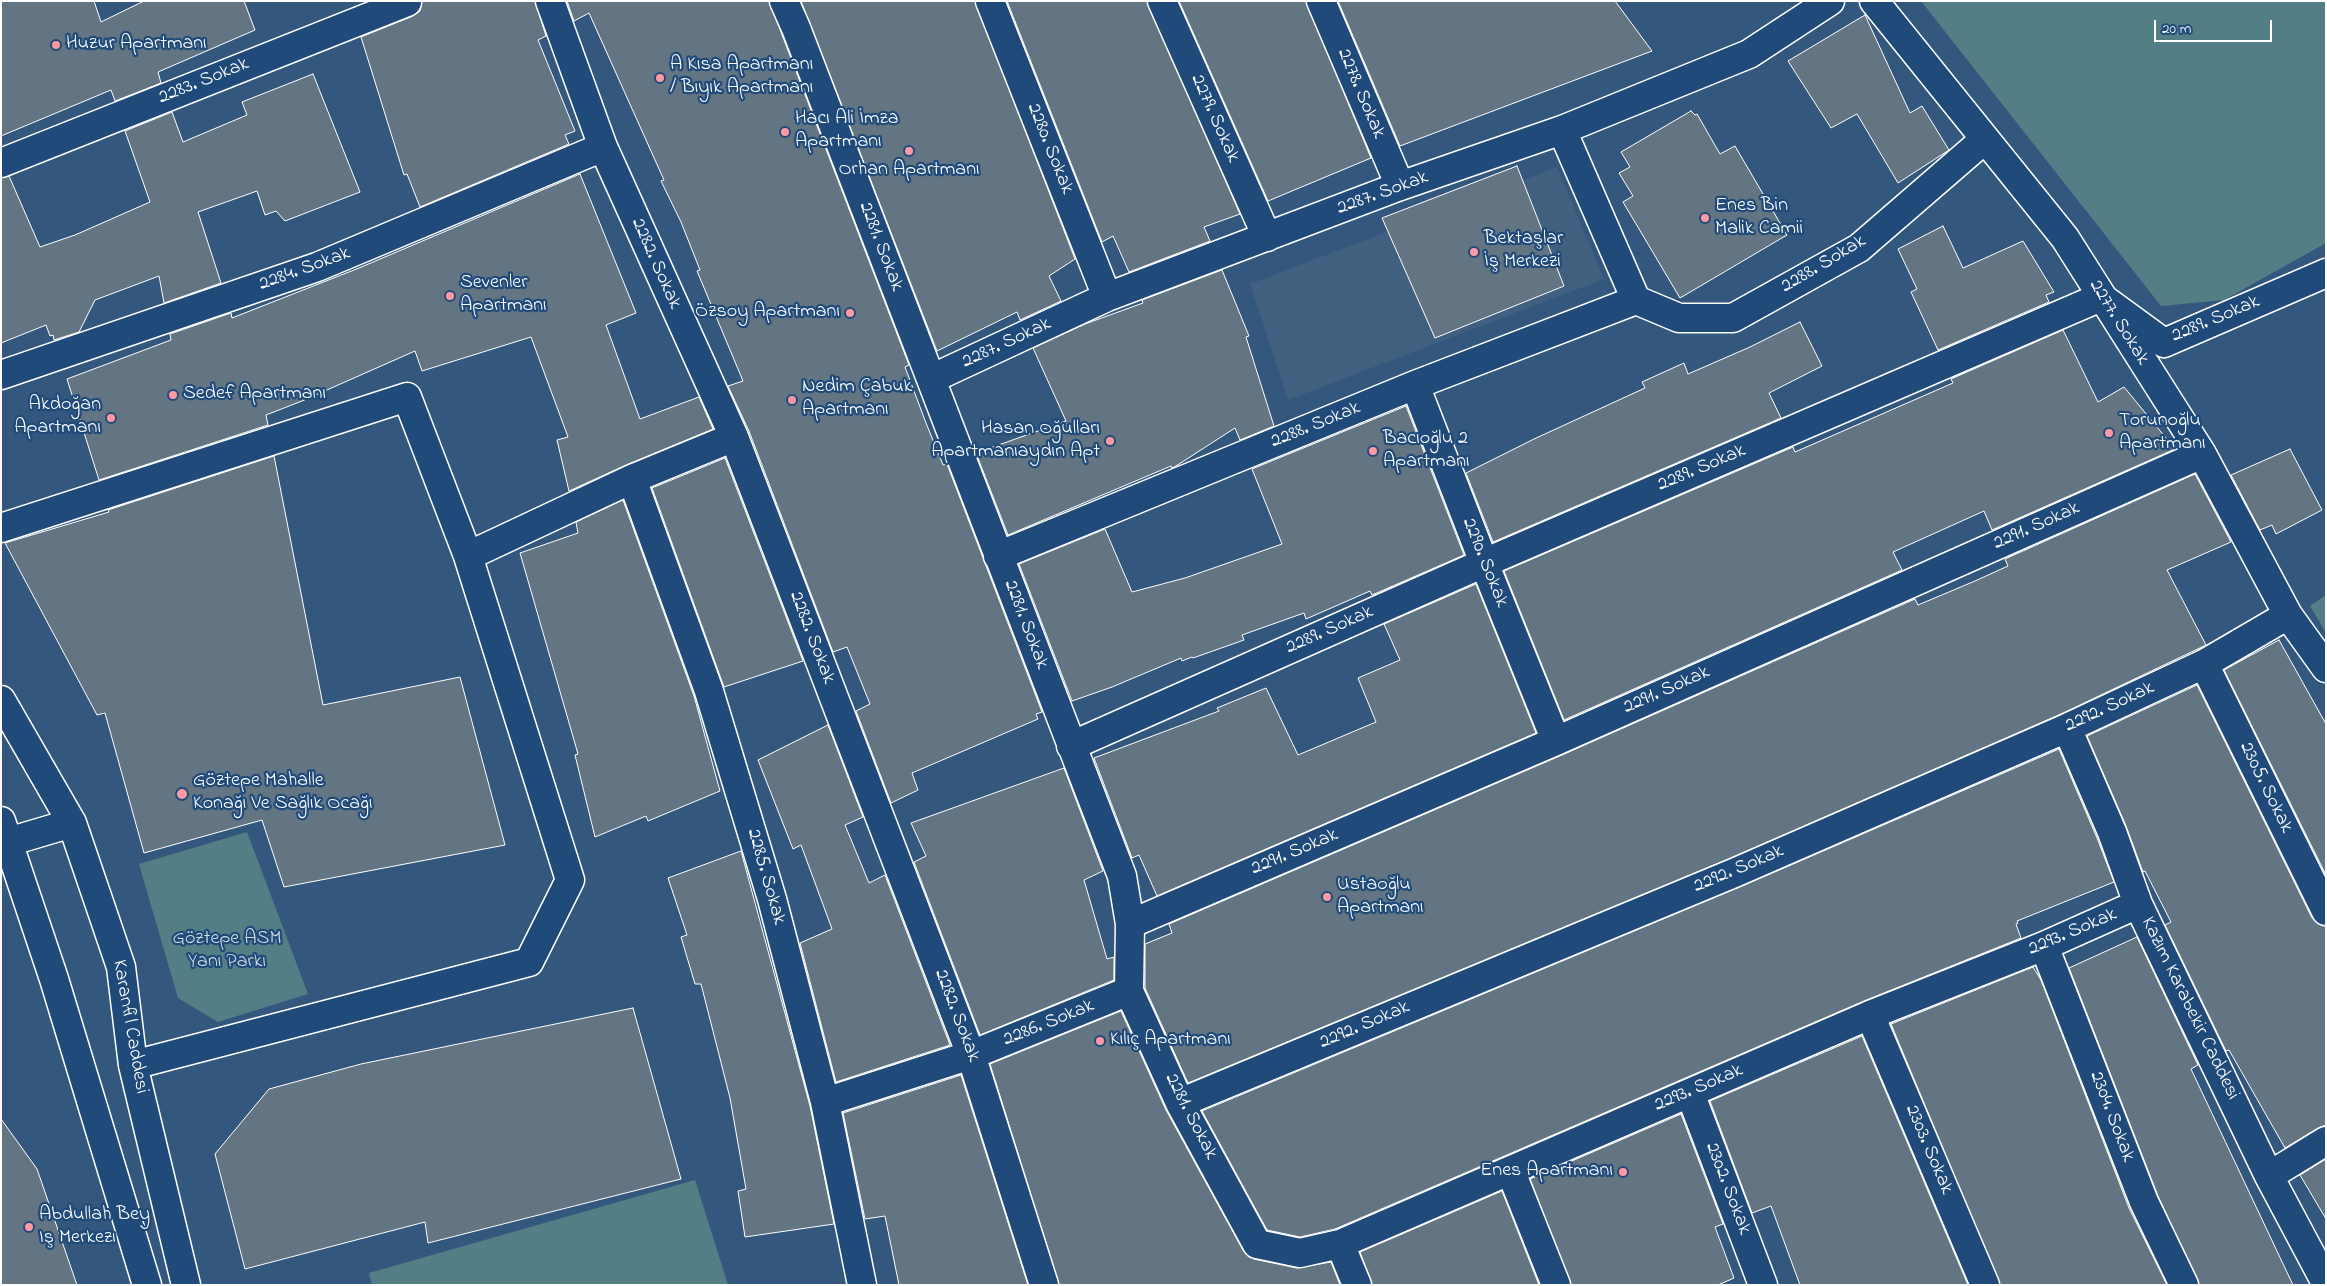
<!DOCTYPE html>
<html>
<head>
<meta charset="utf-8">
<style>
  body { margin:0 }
  #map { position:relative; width:2327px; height:1286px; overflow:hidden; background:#33577d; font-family:"Indie Flower",sans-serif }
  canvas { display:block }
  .frame { position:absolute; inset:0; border:2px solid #fff; pointer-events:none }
  .scale { position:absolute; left:2154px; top:20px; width:118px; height:22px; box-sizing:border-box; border:2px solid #fff; border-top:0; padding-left:6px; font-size:15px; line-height:18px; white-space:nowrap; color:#fff; -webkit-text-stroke:4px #1f4a7a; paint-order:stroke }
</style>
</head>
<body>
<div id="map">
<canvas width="2327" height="1286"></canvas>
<div class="frame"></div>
<div class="scale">20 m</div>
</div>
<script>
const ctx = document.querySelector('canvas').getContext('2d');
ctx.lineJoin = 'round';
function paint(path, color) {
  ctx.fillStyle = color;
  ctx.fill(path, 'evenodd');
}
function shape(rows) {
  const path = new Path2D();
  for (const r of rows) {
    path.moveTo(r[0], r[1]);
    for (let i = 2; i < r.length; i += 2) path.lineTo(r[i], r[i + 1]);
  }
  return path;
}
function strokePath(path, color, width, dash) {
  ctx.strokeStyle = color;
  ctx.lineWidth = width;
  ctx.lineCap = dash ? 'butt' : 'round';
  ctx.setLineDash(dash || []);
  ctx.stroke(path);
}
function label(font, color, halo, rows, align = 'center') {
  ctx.font = font + ' "Indie Flower",sans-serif';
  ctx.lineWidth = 4.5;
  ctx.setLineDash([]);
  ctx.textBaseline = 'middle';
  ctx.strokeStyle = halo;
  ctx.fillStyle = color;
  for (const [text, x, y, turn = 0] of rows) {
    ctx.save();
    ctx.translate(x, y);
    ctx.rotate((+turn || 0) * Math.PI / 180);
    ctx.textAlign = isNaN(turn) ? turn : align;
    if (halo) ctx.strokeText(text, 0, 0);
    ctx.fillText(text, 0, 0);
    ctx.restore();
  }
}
paint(shape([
  [1557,167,1604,279,1288,400,1250,284]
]), '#41607f');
paint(shape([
  [1921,1,2326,1,2326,243,2224,300,2161,306],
  [2326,595,2326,633,2310,606],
  [247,832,308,994,218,1022,178,998,139,864],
  [695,1180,728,1285,372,1285,369,1273]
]), '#547e86');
const building = shape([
  [1,1,94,1,101,22,144,1,244,1,255,30,158,72,161,83,115,101,111,90,1,136,1,1],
  [422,1,535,1,546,36,538,40,575,131,565,135,569,144,420,207,407,174,404,175,361,37,413,16,420,11,422,1],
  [567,1,769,1,909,365,905,367,926,423,943,465,947,464,1042,712,1036,714,1038,719,912,773,918,790,891,803,856,711,870,704,847,647,833,652,749,431,728,386,743,381,697,271,700,270,681,222,661,181,664,180,589,13,574,21,567,1],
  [801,1,975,1,1075,259,1049,276,1061,301,1020,320,1017,312,937,351,801,1],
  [1007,1,1147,1,1240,214,1204,227,1210,241,1129,272,1113,236,1102,242,1007,1],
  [1179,1,1306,1,1371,158,1268,201,1179,1],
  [1338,1,1615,1,1652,51,1400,146,1338,1],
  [1865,15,1910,113,1922,106,1949,150,1898,183,1857,114,1831,128,1788,61,1865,15],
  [313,74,360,192,285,221,276,211,265,215,257,191,198,212,221,283,164,303,159,276,95,300,79,332,54,340,53,335,50,336,46,325,1,343,1,178,9,176,40,247,75,235,150,202,125,131,172,112,183,142,247,115,242,102,313,74],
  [1691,111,1695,115,1697,114,1720,154,1735,146,1787,235,1680,298,1623,202,1633,196,1619,173,1630,167,1621,152,1691,111],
  [1517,166,1564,286,1435,338,1382,218,1517,166],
  [580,174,636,313,606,325,640,419,699,397,713,429,626,465,569,491,557,440,568,437,531,337,422,371,415,351,302,401,266,415,268,425,99,480,67,379,171,340,170,334,231,313,232,318,359,268,580,174],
  [1943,226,1963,268,2023,241,2054,292,2046,295,2049,302,1938,350,1911,292,1917,289,1898,249,1943,226],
  [1222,270,1249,336,1246,337,1274,426,1240,440,1235,428,1176,466,1172,468,1171,466,1008,535,976,453,1066,421,1033,348,1085,324,1143,303,1142,300,1222,270],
  [1800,322,1822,366,1769,393,1781,418,1493,542,1466,473,1534,439,1645,388,1642,382,1684,363,1688,374,1750,347,1800,322],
  [2063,330,2098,402,2124,387,2175,449,1992,530,1984,511,1893,552,1902,570,1564,720,1504,571,1793,447,1795,452,1953,383,1951,379,2063,330],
  [1406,406,1464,555,1372,595,1370,591,1306,619,1304,613,1242,635,1244,640,1193,658,1192,657,1182,661,1181,658,1112,687,1072,701,1019,564,1105,529,1132,592,1185,578,1282,544,1252,469,1406,406],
  [2290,449,2322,510,2276,534,2272,525,2260,530,2231,475,2290,449],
  [274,456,323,705,460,677,505,845,284,887,262,820,144,853,105,713,97,715,5,543,109,512,108,510,274,456],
  [725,458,803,661,724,687,652,488,725,458],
  [2195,474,2231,542,2167,570,2206,645,2061,714,1728,859,1188,1083,1145,988,1145,944,1172,933,1169,924,1562,755,1915,599,1918,605,1975,581,2008,566,2005,559,2195,474],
  [623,500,694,696,720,791,648,821,646,816,595,837,575,755,578,754,520,553,578,533,576,522,623,500],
  [1476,584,1536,733,1157,896,1139,855,1132,858,1094,758,1219,711,1217,708,1266,688,1298,755,1376,722,1358,678,1400,660,1384,624,1476,584],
  [2279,640,2326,724,2326,875,2224,670,2279,640],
  [2197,685,2312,918,2318,924,2326,926,2326,1125,2318,1128,2285,1148,2229,1050,2226,1051,2165,925,2171,922,2145,871,2143,872,2126,826,2087,736,2197,685],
  [828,725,863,817,845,825,869,883,885,875,950,1045,836,1082,800,943,832,929,801,845,793,849,758,760,828,725],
  [2059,749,2097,838,2114,882,2017,921,2018,923,2016,924,2021,938,1864,1001,1335,1229,1300,1237,1267,1230,1202,1111,1740,887,2059,749],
  [1064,768,1103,871,1084,880,1107,959,1114,957,1114,980,980,1035,914,862,926,856,911,823,1064,768],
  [741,851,810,1106,834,1224,745,1237,738,1191,746,1189,730,1098,701,984,695,984,681,937,687,935,668,878,741,851],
  [2137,937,2198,1065,2191,1069,2293,1285,2199,1285,2158,1196,2069,968,2137,937],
  [2033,967,2041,980,2129,1208,2167,1285,2000,1285,1891,1024,2033,967],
  [633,1008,681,1179,428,1243,425,1222,245,1269,215,1154,269,1089,361,1064,633,1008],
  [1121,1011,1166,1110,1244,1252,1254,1259,1297,1268,1331,1262,1340,1285,1059,1285,990,1064,1121,1011],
  [1862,1036,1968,1285,1800,1285,1771,1206,1752,1213,1710,1101,1862,1036],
  [961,1075,1028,1285,899,1285,885,1216,865,1219,843,1113,961,1075],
  [1681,1114,1723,1224,1715,1227,1734,1278,1718,1285,1571,1285,1530,1179,1681,1114],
  [1,1119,37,1169,77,1285,1,1285,1,1119],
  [2326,1159,2326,1219,2300,1175,2326,1159],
  [1502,1191,1539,1285,1372,1285,1360,1252,1502,1191]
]);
paint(building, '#637483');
strokePath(building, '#fff', 1);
const minor = shape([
  [550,1,603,147,734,437,971,1055,1044,1285],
  [784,1,796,28,1122,876,1130,924,1129,991,1180,1103,1257,1244,1300,1253,1340,1244,1870,1015,2044,946,2138,904],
  [990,1,1107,297],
  [1162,1,1267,237],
  [1321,1,1400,186],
  [1874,1,2065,238,2202,454,2288,615,2326,668],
  [1562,130,1636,300],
  [1,163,407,2],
  [1,375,317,267,603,147],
  [931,379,1107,297,1400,186,1562,130,1749,54,1830,1],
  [1415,385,1484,563,1556,741],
  [632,479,709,691,772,899,825,1102,862,1285],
  [1,528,407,397,468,556,570,880,529,962,133,1065],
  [468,556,632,479,734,437],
  [998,556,1415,385,1636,300,1679,318,1733,318,1859,248,1985,139],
  [2204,664,2326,911],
  [1,700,72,823,121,967,133,1065,186,1285],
  [2067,728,2112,832,2138,904,2269,1176,2326,1283],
  [1071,746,1484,563,2101,297,2164,343,2326,273],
  [1,821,54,979,147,1285],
  [8,842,72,823],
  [1130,924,1556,741,2202,454],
  [2044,946,2144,1202,2184,1285],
  [1870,1015,1985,1285],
  [1690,1093,1763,1285],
  [825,1102,971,1055,1129,991],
  [1180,1103,1734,873,2067,728,2204,664,2288,615],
  [1511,1172,1556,1285],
  [2269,1176,2326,1141],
  [1340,1244,1357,1285]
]);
strokePath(minor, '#fff', 31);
strokePath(minor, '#1f4a7a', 28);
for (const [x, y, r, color] of [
  [56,45,5,"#ff9aa2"],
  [660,78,5,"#ff9aa2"],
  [785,132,5,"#ff9aa2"],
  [909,151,5,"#ff9aa2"],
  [1705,218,5,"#ff9aa2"],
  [1474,252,5,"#ff9aa2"],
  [450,296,5,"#ff9aa2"],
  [850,313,5,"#ff9aa2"],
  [173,395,5,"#ff9aa2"],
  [792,400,5,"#ff9aa2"],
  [111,418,5,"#ff9aa2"],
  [2109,433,5,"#ff9aa2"],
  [1110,441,5,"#ff9aa2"],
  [1373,451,5,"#ff9aa2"],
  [182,794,6,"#ff9aa2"],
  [1327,897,5,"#ff9aa2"],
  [1100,1041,5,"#ff9aa2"],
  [1623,1172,5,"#ff9aa2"],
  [29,1227,5,"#ff9aa2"]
]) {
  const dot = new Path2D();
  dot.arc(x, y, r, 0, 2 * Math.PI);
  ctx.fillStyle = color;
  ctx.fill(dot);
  strokePath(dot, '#1f4a7a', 2);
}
label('20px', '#fff', '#1f4a7a', [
  ["Huzur Apartmanı",66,45],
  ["A Kısa Apartmanı",670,66],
  ["/ Bıyık Apartmanı",670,89],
  ["Hacı Ali İmza",795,120],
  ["Apartmanı",795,143],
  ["Orhan Apartmanı",909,171,"center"],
  ["Enes Bin",1715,207],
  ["Malik Camii",1715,230],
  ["Bektaşlar",1484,240],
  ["İş Merkezi",1484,263],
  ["Sevenler",460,284],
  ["Apartmanı",460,307],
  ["Özsoy Apartmanı",840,313,"right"],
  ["Nedim Çabuk",802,388],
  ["Apartmanı",802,411],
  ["Sedef Apartmanı",183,395],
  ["Akdoğan",101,406,"right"],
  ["Apartmanı",101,429,"right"],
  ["Torunoğlu",2119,422],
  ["Apartmanı",2119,445],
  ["Hasan Oğulları",1100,430,"right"],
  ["Apartmanıaydın Apt",1100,453,"right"],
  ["Bacıoğlu 2",1383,440],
  ["Apartmanı",1383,463],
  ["Göztepe Mahalle",193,782],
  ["Konağı Ve Sağlık Ocağı",193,805],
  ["Ustaoğlu",1337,886],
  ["Apartmanı",1337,909],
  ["Kılıç Apartmanı",1110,1041],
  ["Enes Apartmanı",1613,1172,"right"],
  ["Abdullah Bey",39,1216],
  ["Iş Merkezı",39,1239]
], 'left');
label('20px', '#fff', '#1f4a7a', [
  ["2283. Sokak",204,82,-22],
  ["2278. Sokak",1360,94,67],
  ["2279. Sokak",1214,119,66],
  ["2280. Sokak",1049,149,68],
  ["2287. Sokak",1383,194,-20],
  ["2281. Sokak",880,247,69],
  ["2282. Sokak",655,264,66],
  ["2288. Sokak",1824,265,-31],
  ["2284. Sokak",305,270,-20],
  ["2289. Sokak",2216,320,-23],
  ["2277. Sokak",2118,323,58],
  ["2287. Sokak",1007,344,-25],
  ["2288. Sokak",1316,426,-22],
  ["2289. Sokak",1702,469,-23],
  ["2291. Sokak",2037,527,-24],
  ["2290. Sokak",1484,563,68],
  ["2281. Sokak",1025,625,69],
  ["2289. Sokak",1330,631,-24],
  ["2282. Sokak",811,638,69],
  ["2291. Sokak",1667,691,-24],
  ["2292. Sokak",2110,708,-25],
  ["2305. Sokak",2265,788,64],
  ["2291. Sokak",1295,853,-23],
  ["2292. Sokak",1739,870,-23],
  ["2285. Sokak",765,877,74],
  ["2293. Sokak",2073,933,-23],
  ["Kazım Karabekir Caddesi",2189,1009,64],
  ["2282. Sokak",956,1016,69],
  ["2286. Sokak",1049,1024,-22],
  ["2292. Sokak",1365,1026,-23],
  ["Karanfil Caddesi",129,1027,80],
  ["2293. Sokak",1699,1089,-23],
  ["2281. Sokak",1190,1117,63],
  ["2304. Sokak",2111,1117,69],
  ["2303. Sokak",1928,1150,67],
  ["2302. Sokak",1727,1189,69]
]);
label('20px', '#d4dfe1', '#1f4a7a', [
  ["Göztepe ASM",227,940],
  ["Yanı Parkı",227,963]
]);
</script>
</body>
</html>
